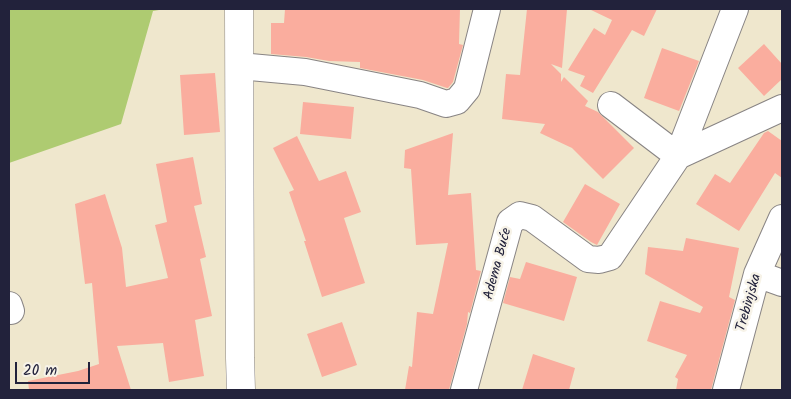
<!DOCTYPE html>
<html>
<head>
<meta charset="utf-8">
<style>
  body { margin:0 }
  #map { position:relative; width:791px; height:399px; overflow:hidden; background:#efe7cd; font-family:Kalam,sans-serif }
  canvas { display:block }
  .frame { position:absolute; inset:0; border:10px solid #22223b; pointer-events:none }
  .scale { position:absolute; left:15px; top:362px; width:75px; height:22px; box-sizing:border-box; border:2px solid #22223b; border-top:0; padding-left:6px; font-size:15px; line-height:18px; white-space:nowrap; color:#22223b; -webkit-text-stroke:4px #f7f3e8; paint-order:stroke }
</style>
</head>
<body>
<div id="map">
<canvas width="791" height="399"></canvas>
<div class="frame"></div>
<div class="scale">20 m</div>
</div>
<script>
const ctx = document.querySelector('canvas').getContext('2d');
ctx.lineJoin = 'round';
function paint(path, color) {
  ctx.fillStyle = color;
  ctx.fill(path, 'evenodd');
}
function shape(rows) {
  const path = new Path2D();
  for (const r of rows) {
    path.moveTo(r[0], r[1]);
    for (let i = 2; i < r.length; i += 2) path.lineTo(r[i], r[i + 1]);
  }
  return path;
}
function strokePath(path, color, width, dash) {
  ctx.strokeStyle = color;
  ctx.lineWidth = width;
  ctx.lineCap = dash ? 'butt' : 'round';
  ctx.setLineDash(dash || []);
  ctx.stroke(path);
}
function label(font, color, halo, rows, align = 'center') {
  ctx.font = font + ' Kalam,sans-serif';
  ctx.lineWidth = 5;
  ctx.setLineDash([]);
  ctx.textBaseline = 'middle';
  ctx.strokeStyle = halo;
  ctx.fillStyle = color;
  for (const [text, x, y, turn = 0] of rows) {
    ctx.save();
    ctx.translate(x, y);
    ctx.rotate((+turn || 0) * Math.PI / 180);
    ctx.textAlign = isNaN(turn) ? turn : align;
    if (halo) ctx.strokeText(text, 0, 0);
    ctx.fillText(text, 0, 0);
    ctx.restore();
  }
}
paint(shape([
  [9,9,165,9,153,11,121,124,9,163]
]), '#aecb71');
paint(shape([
  [285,9,460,9,459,44,463,45,453,82,448,88,447,88,423,80,360,68,360,62,329,61,306,57,271,54,271,23,284,23],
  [527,9,567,9,562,68,551,64,561,74,561,82,564,77,588,101,585,106,598,112,634,148,603,179,572,148,540,133,545,124,502,119,506,74,520,75],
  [589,9,657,9,644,36,632,30,593,93,580,86,585,76,568,70,594,28,605,35,612,20],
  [764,44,782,64,782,79,764,96,738,68],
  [662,48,699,61,679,111,644,98],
  [215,73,220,132,184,135,180,75],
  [303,102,354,107,351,139,300,134],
  [768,131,782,141,782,178,775,173,739,231,696,204,715,174,730,183,764,133],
  [453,133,448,195,471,193,476,270,481,271,470,313,468,312,467,324,450,386,449,390,405,390,409,366,412,367,417,312,433,314,448,243,416,245,411,169,404,168,405,150],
  [297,136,319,181,346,171,361,212,344,218,365,283,322,297,304,241,306,241,289,192,294,190,273,148],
  [193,157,202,204,194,206,206,257,200,259,212,316,195,320,204,376,169,382,163,343,117,346,131,390,29,390,28,381,78,371,99,364,92,283,85,284,75,204,105,194,122,248,126,287,168,278,155,225,167,222,156,164],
  [585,184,620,204,597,245,591,242,563,222],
  [686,238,739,248,729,297,735,300,711,390,676,390,678,379,675,377,687,355,647,341,660,301,700,313,703,307,645,274,648,247,683,251],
  [526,262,577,277,564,321,503,303,510,277,520,279],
  [342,322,357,365,322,377,307,334],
  [533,354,575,368,569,390,522,390]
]), '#faad9e');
const street = shape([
  [239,66,305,72,420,95,446,104,457,101,467,89,487,9],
  [611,105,678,156],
  [678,156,782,108],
  [757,274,782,283],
  [9,305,11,311],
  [464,390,510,222,520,215,532,218,588,259,599,260,610,257,678,156,735,9],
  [726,390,757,274,782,218]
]);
const secondary = shape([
  [239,9,240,358,241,390]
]);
strokePath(street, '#888484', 28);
strokePath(secondary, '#888484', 29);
strokePath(street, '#fff', 26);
strokePath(secondary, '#fff', 28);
label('14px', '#22223b', '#f7f3e8', [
  ["Adema Buće",499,264,-75],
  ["Trebinjska",750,303,-74]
]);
</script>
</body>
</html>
